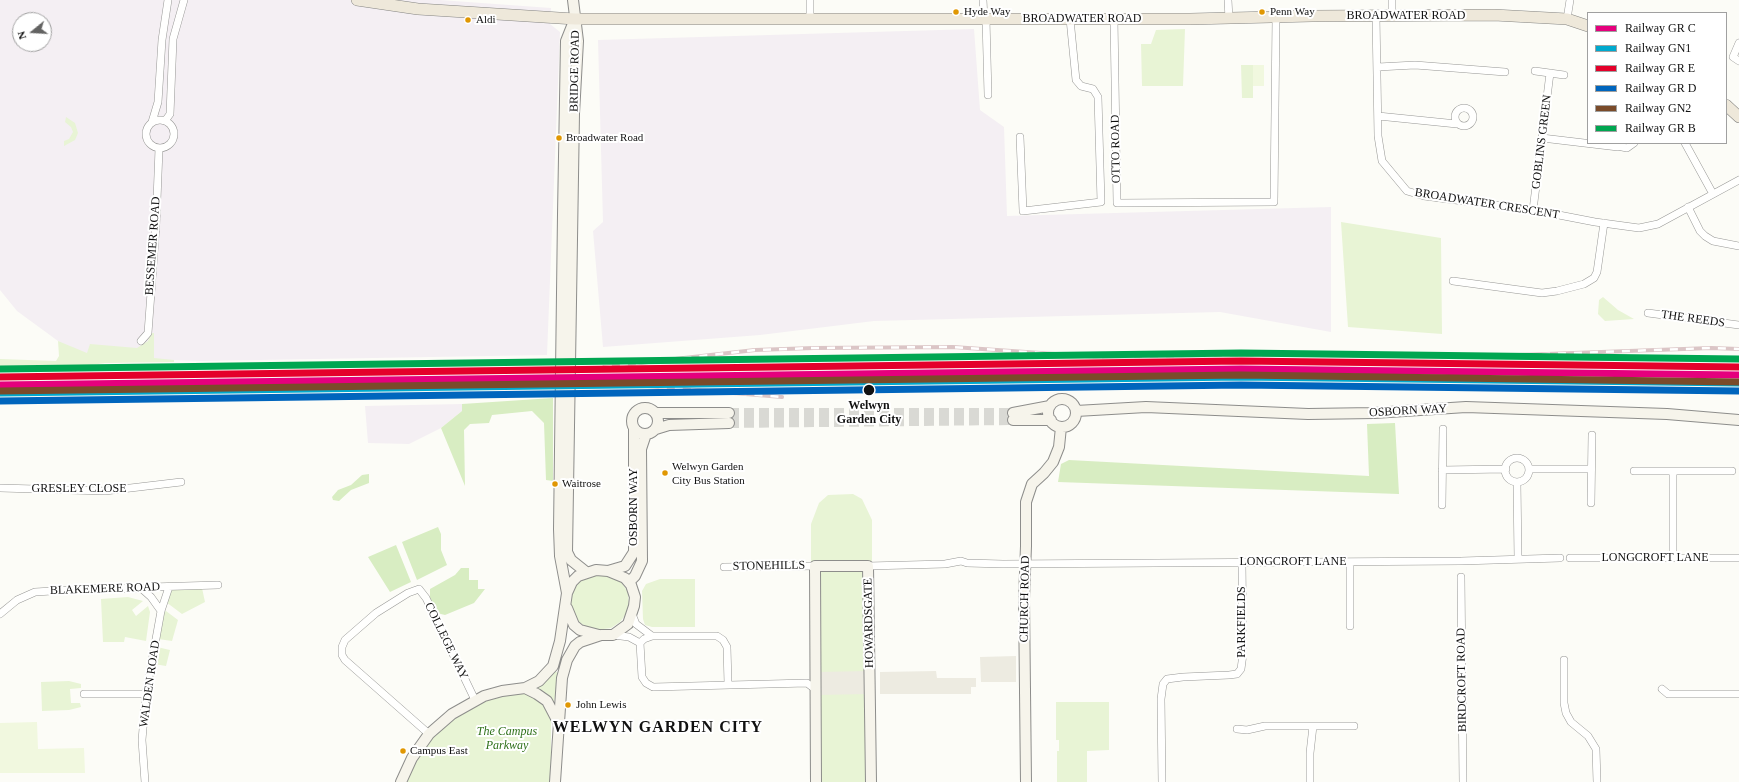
<!DOCTYPE html>
<html>
<head>
<meta charset="utf-8">
<style>
  body { margin:0 }
  #map { position:relative; width:1739px; height:782px; overflow:hidden; background:#fcfcf7; font-family:Georgia,serif }
  canvas { display:block }
  .legend { position:absolute; left:1587px; top:12px; width:140px; height:132px; box-sizing:border-box; background:#fff; border:1px solid #a0a0a0; margin:0; padding:5px 7px; list-style:none; font-size:12px; color:#111 }
  .legend li { display:flex; align-items:center; gap:8px; height:20px }
  .legend b { width:20px; border:1px solid #a0a0a0 }
  .north { position:absolute; left:12px; top:12px; width:40px; height:40px; box-sizing:border-box; background:#fff; border:1px solid #a0a0a0; border-radius:50%; rotate:252deg; font-size:11px; font-weight:700; line-height:16px; text-align:center; color:#111 }
  .north::after { content:''; display:block; margin:auto; width:14px; height:18px; background:#636362; clip-path:polygon(50% 0,100% 100%,50% 72%,0 100%) }
</style>
</head>
<body>
<div id="map">
<canvas width="1739" height="782"></canvas>
<ul class="legend">
<li><b style="height:5px;background:#e5007d"></b>Railway GR C</li>
<li><b style="height:5px;background:#00a9ce"></b>Railway GN1</li>
<li><b style="height:5px;background:#e4002b"></b>Railway GR E</li>
<li><b style="height:5px;background:#0065bd"></b>Railway GR D</li>
<li><b style="height:5px;background:#7a4b2a"></b>Railway GN2</li>
<li><b style="height:5px;background:#00a651"></b>Railway GR B</li>
</ul>
<div class="north">N</div>
</div>
<script>
const ctx = document.querySelector('canvas').getContext('2d');
ctx.lineJoin = 'round';
function paint(path, color) {
  ctx.fillStyle = color;
  ctx.fill(path, 'evenodd');
}
function shape(rows) {
  const path = new Path2D();
  for (const r of rows) {
    if (r.length === 3) {
      path.moveTo(r[0] + r[2], r[1]);
      path.arc(r[0], r[1], r[2], 0, 2 * Math.PI);
      continue;
    }
    path.moveTo(r[0], r[1]);
    for (let i = 2; i < r.length; i += 2) path.lineTo(r[i], r[i + 1]);
  }
  return path;
}
function strokePath(path, color, width, dash) {
  ctx.strokeStyle = color;
  ctx.lineWidth = width;
  ctx.lineCap = dash ? 'butt' : 'round';
  ctx.setLineDash(dash || []);
  ctx.stroke(path);
}
function label(font, color, halo, rows, align = 'center') {
  ctx.font = font + ' Georgia,serif';
  ctx.lineWidth = 4;
  ctx.setLineDash([]);
  ctx.textBaseline = 'middle';
  ctx.strokeStyle = halo;
  ctx.fillStyle = color;
  for (const [text, x, y, turn = 0] of rows) {
    ctx.save();
    ctx.translate(x, y);
    ctx.rotate((+turn || 0) * Math.PI / 180);
    ctx.textAlign = isNaN(turn) ? turn : align;
    if (halo) ctx.strokeText(text, 0, 0);
    ctx.fillText(text, 0, 0);
    ctx.restore();
  }
}
paint(shape([
  [0,0,440,0,551,8,550,24,560,32,547,355,201,361,174,360,109,363,80,354,58,341,17,311,0,290],
  [20,20,44,20,44,44,20,44],
  [974,29,980,110,1004,127,1007,216,1331,207,1331,332,1220,312,874,321,760,335,603,347,593,231,603,222,598,40],
  [462,404,462,411,441,428,409,444,368,443,365,406]
]), '#f4eff3');
paint(shape([
  [1185,29,1183,86,1142,86,1141,44,1151,44,1156,30],
  [1241,65,1253,65,1253,98,1242,98],
  [66,117,75,123,78,133,75,140,64,146,64,141,69,139,73,132,71,127,65,122],
  [1341,222,1441,238,1442,334,1348,327],
  [1603,297,1618,310,1634,319,1605,321,1598,314,1599,300],
  [151,333,154,333,154,358,174,360,174,362,105,363,56,370,0,370,0,359,56,361,59,356,58,341,87,353,90,344,137,348,148,341],
  [853,494,862,499,872,520,872,561,811,562,811,524,819,503,828,495],
  [863,570,866,573,868,782,819,782,819,573,822,571],
  [594,574,610,575,621,582,628,592,629,606,626,614,620,622,611,628,596,630,587,627,579,622,571,608,571,595,574,584,581,578],
  [660,579,695,579,695,627,652,627,645,625,643,619,642,591,646,584],
  [174,588,202,588,205,602,182,614,166,602,170,591],
  [128,597,143,601,132,610,136,616,148,606,150,612,146,641,125,637,124,642,103,642,101,599],
  [166,611,178,620,172,641,158,639,163,612],
  [157,647,170,650,166,666,154,664],
  [555,671,558,673,554,703,548,695,537,688],
  [69,681,81,684,81,688,70,689,71,703,80,703,81,707,69,710,42,711,41,682],
  [525,693,532,695,543,703,551,717,551,782,405,782,419,754,443,726,476,705,491,698,503,695],
  [1109,702,1109,750,1087,751,1087,782,1057,782,1057,751,1059,751,1059,740,1056,740,1056,702]
]), '#e8f4d5');
paint(shape([
  [553,398,553,481,546,480,544,423,532,411,492,415,489,423,470,424,464,430,465,486,441,428,462,411,462,404],
  [1395,423,1399,494,1058,482,1061,464,1069,460,1369,476,1367,424],
  [369,474,369,483,351,490,339,501,333,500,332,497,338,490,351,485,362,475],
  [438,527,441,534,441,550,447,565,417,580,402,542],
  [396,545,411,582,390,592,368,557],
  [461,568,469,568,469,580,478,580,478,589,485,589,474,603,445,615,437,613,430,598,430,589,455,575]
]), '#d8edc2');
paint(shape([
  [1253,65,1264,65,1264,86,1253,86],
  [37,722,38,749,84,748,85,773,0,773,0,723]
]), '#f1f8df');
paint(shape([
  [1016,656,1016,682,981,682,980,657],
  [868,671,868,694,818,695,818,672],
  [936,671,937,678,976,678,976,687,971,687,971,694,880,694,880,672]
]), '#edebe1');
strokePath(shape([
  [729,413,1013,413],
  [729,423,1013,420]
]), '#d9d9d4', 10, [10, 5]);
const street = shape([
  [810,0,810,19],
  [983,0,984,19],
  [1228,0,1229,19],
  [1392,0,1392,16],
  [1376,16,1378,136,1382,161,1407,191,1424,196,1533,210,1595,222,1639,228,1658,224,1739,180],
  [986,19,988,95],
  [1114,19,1117,203,1274,202,1276,18],
  [1567,19,1570,0],
  [1739,43,1733,57,1739,61],
  [1378,67,1415,65,1505,72],
  [1535,71,1564,75],
  [1464,117,9],
  [1378,116,1457,124],
  [160,134,14],
  [165,121,170,114,173,39,184,0],
  [152,122,158,102,162,40,168,0],
  [1020,137,1023,211,1101,202,1098,97,1093,89,1081,86,1076,80,1070,19],
  [1542,138,1618,147,1620,145],
  [1618,143,1622,147,1627,148,1634,143],
  [1685,143,1713,194],
  [1688,207,1700,231,1705,236,1713,241,1739,246],
  [1533,210,1550,73],
  [1453,281,1542,293,1557,291,1584,284,1594,278,1597,272,1604,223],
  [1648,313,1739,325],
  [141,341,148,333,156,225,159,149],
  [1517,470,12],
  [1529,469,1591,469],
  [1442,470,1506,469],
  [1634,471,1732,471],
  [1517,482,1518,559],
  [0,488,105,491,181,482],
  [1591,503,1592,435],
  [1442,505,1443,429],
  [1570,558,1739,558],
  [1673,558,1673,471],
  [1350,562,1350,626],
  [868,566,945,564,961,561,967,563,1003,564,1461,561,1560,558],
  [724,567,815,566],
  [1461,577,1463,782],
  [142,589,151,597,161,611],
  [0,614,17,600,35,592,103,588,142,589,151,587,218,585],
  [632,614,636,624,652,636],
  [613,635,629,637,640,643],
  [1564,660,1564,703,1566,713,1571,722,1588,736,1596,749,1597,782],
  [728,684,727,647,723,640,717,636,652,636,644,639,640,643,642,677,646,683,653,687,807,683,815,689],
  [1662,689,1668,694,1739,694],
  [84,694,146,694],
  [1237,729,1247,730,1265,726,1354,726],
  [429,734,345,660,342,655,342,647,345,640,376,613,408,593,419,589,426,598,475,700],
  [145,782,142,740,146,694,161,611,169,587],
  [1162,782,1161,699,1163,684,1167,679,1183,677,1229,675,1237,674,1241,669,1243,654,1242,562],
  [1310,782,1310,753,1313,726]
]);
const secondary = shape([
  [573,0,578,41,574,114,567,552,571,560,586,572],
  [1062,413,14],
  [645,421,13],
  [1076,411,1146,407,1308,414,1374,413,1466,407,1667,414,1739,420],
  [655,413,729,413],
  [1013,413,1050,406],
  [1013,420,1051,420],
  [656,429,669,425,729,423],
  [608,571,625,566,634,552,634,428],
  [629,582,635,576,642,561,641,449,646,434],
  [567,593,560,556,559,529,563,214,566,41,574,21],
  [567,608,574,625,580,630,599,635],
  [525,688,539,681,553,666,560,641,567,593,572,582,578,576,596,570,608,571,625,578,631,585,635,597,634,606,628,624,613,635,601,635,580,642,575,646,567,660,562,678,555,782],
  [401,782,412,758,429,734,452,714,484,696,502,691,525,688,537,694,547,701,558,722],
  [816,782,815,566,868,566,871,782],
  [1026,782,1024,599,1026,546,1026,502,1032,484,1044,473,1053,462,1059,447,1061,427]
]);
const primary = shape([
  [357,0,418,9,575,19,1190,19,1312,16,1494,15,1567,19,1588,26],
  [1726,105,1739,117]
]);
strokePath(street, '#979795', 8);
strokePath(secondary, '#8d8d8b', 12);
strokePath(primary, '#848482', 12);
strokePath(street, '#fffffe', 7);
strokePath(secondary, '#f6f4eb', 10);
strokePath(primary, '#eee8da', 11);
const rail = shape([
  [1094,357,1240,355,1519,355,1711,348,1739,349],
  [604,367,755,350,814,348,953,347,1099,357],
  [611,383,782,397]
]);
strokePath(rail, '#dbc5c6', 4);
strokePath(rail, '#fff', 2.5, [8]);
strokePath(shape([
  [0,385,1241,369,1739,375]
]), '#e5007d', 7);
strokePath(shape([
  [0,393,1241,377,1739,383]
]), '#00a9ce', 7);
strokePath(shape([
  [0,377,1241,361,1739,367]
]), '#e4002b', 7);
strokePath(shape([
  [0,401,1241,385,1739,391]
]), '#0065bd', 7);
strokePath(shape([
  [0,391,1241,375,1739,382]
]), '#7a4b2a', 7);
strokePath(shape([
  [0,369,1241,353,1739,359]
]), '#00a651', 7);
for (const [x, y, r, color] of [
  [956,12,3.5,"#e09702"],
  [1262,12,3.5,"#e09702"],
  [468,20,3.5,"#e09702"],
  [559,138,3.5,"#e09702"],
  [869,390,6,"#111"],
  [665,473,3.5,"#e09702"],
  [555,484,3.5,"#e09702"],
  [568,705,3.5,"#e09702"],
  [403,751,3.5,"#e09702"]
]) {
  const dot = new Path2D();
  dot.arc(x, y, r, 0, 2 * Math.PI);
  ctx.fillStyle = color;
  ctx.fill(dot);
  strokePath(dot, '#fff', 1.5);
}
label('11px', '#111', '#fff', [
  ["Hyde Way",964,12],
  ["Penn Way",1270,12],
  ["Aldi",476,20],
  ["Broadwater Road",566,138],
  ["Welwyn Garden",672,467],
  ["City Bus Station",672,481],
  ["Waitrose",562,484],
  ["John Lewis",576,705],
  ["Campus East",410,751]
], 'left');
label('12px', '#111', '#fff', [
  ["BROADWATER ROAD",1406,16],
  ["BROADWATER ROAD",1082,19],
  ["BRIDGE ROAD",575,71,-89],
  ["GOBLINS GREEN",1542,142,-83],
  ["OTTO ROAD",1116,149,-91],
  ["BROADWATER CRESCENT",1487,204,9],
  ["BESSEMER ROAD",153,246,-86],
  ["THE REEDS",1693,319,8],
  ["OSBORN WAY",1408,411,-3],
  ["GRESLEY CLOSE",79,489],
  ["OSBORN WAY",634,507,-90],
  ["LONGCROFT LANE",1655,558],
  ["LONGCROFT LANE",1293,562],
  ["STONEHILLS",769,566,-1],
  ["BLAKEMERE ROAD",105,589,-2],
  ["CHURCH ROAD",1025,599,-89],
  ["PARKFIELDS",1242,622,-90],
  ["HOWARDSGATE",869,623,-91],
  ["COLLEGE WAY",446,641,64],
  ["BIRDCROFT ROAD",1462,680,-91],
  ["WALDEN ROAD",150,684,-82]
]);
label('bold 12px', '#111', '#fff', [
  ["Welwyn",869,406],
  ["Garden City",869,420]
]);
label('italic 12px', '#2e7019', '#fff', [
  ["The Campus",507,732],
  ["Parkway",507,746]
]);
ctx.letterSpacing = '1px';
label('bold 16px', '#111', '#fff', [
  ["WELWYN GARDEN CITY",658,728]
]);
ctx.letterSpacing = '0px';
</script>
</body>
</html>
